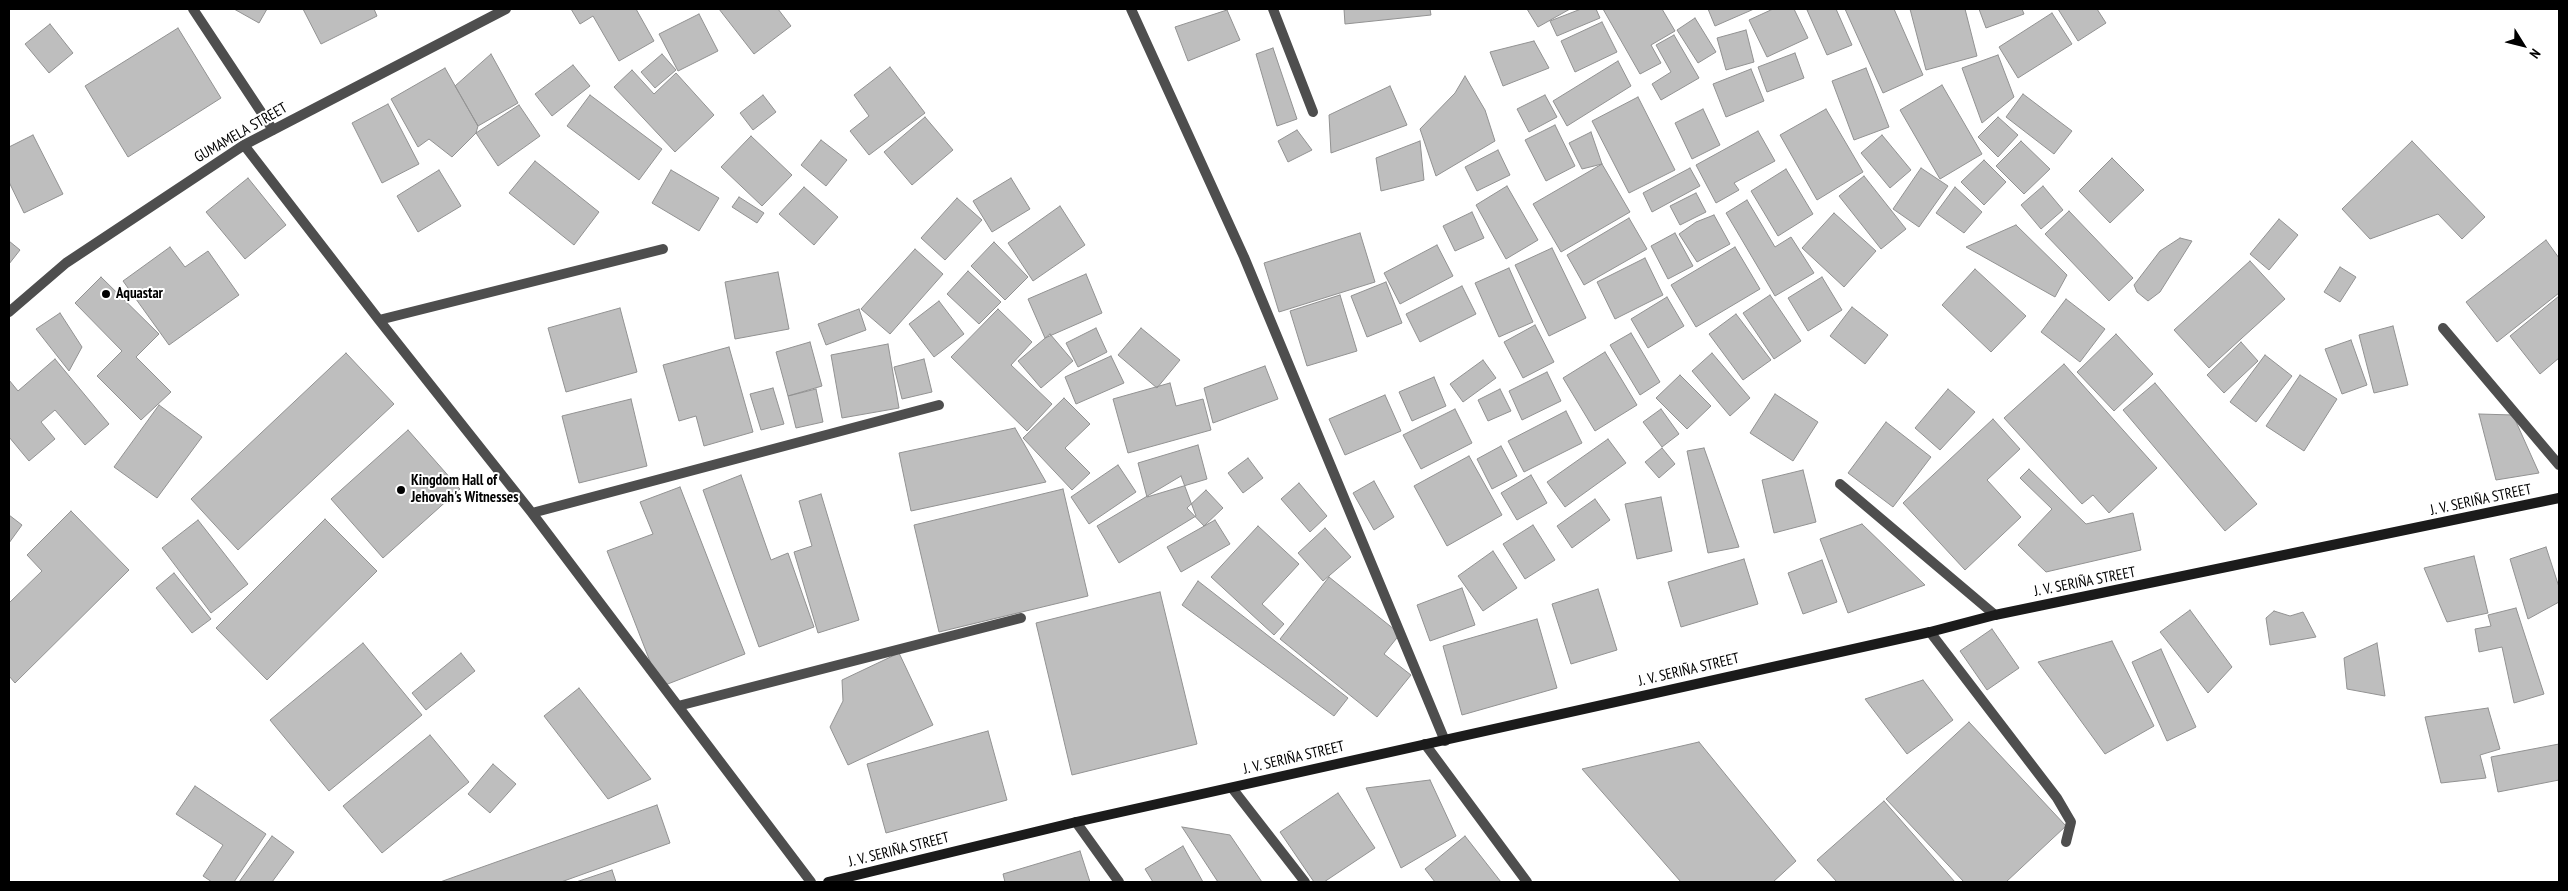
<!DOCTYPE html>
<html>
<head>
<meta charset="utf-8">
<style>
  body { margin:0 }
  #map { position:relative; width:2568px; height:891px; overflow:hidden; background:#fff; font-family:"PT Sans Narrow",sans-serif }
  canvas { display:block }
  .frame { position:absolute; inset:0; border:10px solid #000; pointer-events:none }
  .north { position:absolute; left:2498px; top:20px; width:50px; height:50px; -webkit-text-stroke:4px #fff; paint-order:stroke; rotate:126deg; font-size:14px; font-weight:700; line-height:20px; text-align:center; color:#000 }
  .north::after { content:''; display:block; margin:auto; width:18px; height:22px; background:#000; clip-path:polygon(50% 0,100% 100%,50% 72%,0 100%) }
</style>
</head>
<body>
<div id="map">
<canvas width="2568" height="891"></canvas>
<div class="frame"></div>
<div class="north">N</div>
</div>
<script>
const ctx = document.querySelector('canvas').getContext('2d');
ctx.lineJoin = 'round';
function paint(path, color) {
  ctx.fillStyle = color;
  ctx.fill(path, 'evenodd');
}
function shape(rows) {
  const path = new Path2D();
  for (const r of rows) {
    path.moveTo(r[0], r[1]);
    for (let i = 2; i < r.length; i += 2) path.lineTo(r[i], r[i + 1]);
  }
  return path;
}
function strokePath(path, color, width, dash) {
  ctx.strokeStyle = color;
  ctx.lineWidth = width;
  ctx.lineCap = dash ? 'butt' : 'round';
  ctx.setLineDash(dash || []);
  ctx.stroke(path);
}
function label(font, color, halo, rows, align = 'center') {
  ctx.font = font + ' "PT Sans Narrow",sans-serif';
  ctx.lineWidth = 4;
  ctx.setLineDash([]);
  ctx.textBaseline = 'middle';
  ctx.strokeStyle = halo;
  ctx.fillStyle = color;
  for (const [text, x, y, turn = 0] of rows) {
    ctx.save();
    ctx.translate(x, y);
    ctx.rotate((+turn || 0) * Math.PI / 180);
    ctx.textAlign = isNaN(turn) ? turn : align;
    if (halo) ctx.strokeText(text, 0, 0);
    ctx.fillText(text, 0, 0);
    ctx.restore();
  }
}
const building = shape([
  [234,9,267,9,259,23,234,9],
  [303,9,374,9,377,16,321,44,303,9],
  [571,9,636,9,654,41,619,61,593,16,580,24,571,9],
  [719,9,778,9,791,26,754,54,719,9],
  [1344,9,1430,9,1431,15,1345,24,1344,9],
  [1527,9,1570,9,1538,27,1527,9],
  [1581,9,1596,9,1600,18,1557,36,1550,21,1581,9],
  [1603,9,1662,9,1675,31,1651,45,1661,63,1640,74,1603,9],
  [1708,9,1754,9,1715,26,1708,9],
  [1773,9,1794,9,1808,38,1767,57,1749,20,1773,9],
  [1811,9,1836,9,1852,45,1827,55,1807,10,1811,9],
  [1845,9,1894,9,1923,75,1883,93,1845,9],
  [1910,9,1965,9,1977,56,1926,70,1910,9],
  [1979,9,2022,9,2024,14,1986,28,1979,9],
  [2058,9,2097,9,2106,23,2078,41,2058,9],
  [1227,10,1240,40,1188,61,1175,27,1227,10],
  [2052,13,2072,44,2018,78,1999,47,2052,13],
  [699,14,718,51,678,71,659,34,699,14],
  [1695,18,1716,52,1698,63,1677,30,1695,18],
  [1602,22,1617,52,1575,72,1561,41,1602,22],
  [50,24,73,53,49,73,25,44,50,24],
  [178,28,221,98,128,157,85,86,178,28],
  [1746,30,1754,62,1726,70,1717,38,1746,30],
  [1674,35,1699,78,1661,100,1652,84,1671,72,1656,45,1674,35],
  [1534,41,1549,68,1503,86,1490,52,1534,41],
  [1273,48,1297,119,1277,126,1256,54,1273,48],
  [1795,53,1804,78,1767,92,1758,67,1795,53],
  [491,54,518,103,478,126,455,86,491,54],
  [662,54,676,70,655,88,641,72,662,54],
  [1998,55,2014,97,1982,123,1962,68,1998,55],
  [1618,61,1631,86,1567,126,1553,101,1618,61],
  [573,65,590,86,552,116,535,94,573,65],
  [890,67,925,113,869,155,850,131,869,116,854,95,890,67],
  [445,68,478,126,476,133,452,157,429,139,418,147,391,99,445,68],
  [1866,68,1889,127,1854,140,1832,81,1866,68],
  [1751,69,1764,101,1726,117,1713,84,1751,69],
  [632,70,654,94,676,73,714,115,675,152,614,87,632,70],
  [1465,76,1485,110,1495,141,1436,176,1420,129,1455,93,1465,76],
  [1942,85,1982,154,1940,179,1900,110,1942,85],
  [1390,86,1407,125,1331,153,1329,115,1390,86],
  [2023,94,2072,131,2054,154,2006,117,2023,94],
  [590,95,662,149,639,180,567,126,590,95],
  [763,95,776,112,753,130,740,113,763,95],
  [1545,95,1557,117,1529,132,1517,109,1545,95],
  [1638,97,1675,170,1629,193,1592,121,1638,97],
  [388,104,419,164,382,183,352,123,388,104],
  [519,105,540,136,498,166,476,133,519,105],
  [1703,109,1720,145,1692,159,1675,123,1703,109],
  [1826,109,1863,172,1817,200,1780,135,1826,109],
  [925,117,953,150,912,185,884,152,925,117],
  [1998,117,2018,135,1998,157,1978,137,1998,117],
  [1555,125,1575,166,1546,181,1525,140,1555,125],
  [1297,130,1312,150,1288,162,1278,141,1297,130],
  [1758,131,1775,161,1734,183,1739,190,1716,203,1696,165,1758,131],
  [1591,132,1602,164,1582,169,1569,143,1591,132],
  [33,135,63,194,24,213,9,182,9,147,33,135],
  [1882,135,1911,170,1890,188,1861,153,1882,135],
  [751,136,792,175,762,206,721,167,751,136],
  [821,140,847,160,826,186,801,165,821,140],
  [1420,141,1424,180,1381,191,1376,158,1420,141],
  [2021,141,2050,169,2024,194,1996,166,2021,141],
  [2412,141,2485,217,2462,239,2438,214,2370,239,2342,209,2412,141],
  [1498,150,1510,175,1477,191,1465,167,1498,150],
  [2112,158,2144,190,2110,223,2079,191,2112,158],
  [1984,160,2006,182,1984,205,1961,182,1984,160],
  [535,161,599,212,574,245,509,193,535,161],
  [1602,164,1630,212,1561,252,1533,204,1602,164],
  [1690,168,1700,186,1652,212,1643,193,1690,168],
  [1921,168,1948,186,1919,227,1893,209,1921,168],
  [1786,169,1813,214,1778,236,1751,191,1786,169],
  [439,170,461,206,418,232,397,196,439,170],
  [671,170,719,198,699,231,652,203,671,170],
  [1864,176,1906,229,1881,249,1839,196,1864,176],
  [248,178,286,225,245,259,206,212,248,178],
  [1011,178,1030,209,992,232,973,201,1011,178],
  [1507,186,1538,240,1506,259,1476,205,1507,186],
  [2043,186,2063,210,2041,229,2021,205,2043,186],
  [804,187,838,217,814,245,779,214,804,187],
  [1955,187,1982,212,1964,233,1936,213,1955,187],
  [1696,193,1706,212,1680,225,1670,206,1696,193],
  [739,197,764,213,757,223,732,207,739,197],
  [957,198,982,220,945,260,921,238,957,198],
  [1747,200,1775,247,1791,237,1814,273,1775,296,1726,213,1747,200],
  [1060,206,1085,245,1033,281,1008,243,1060,206],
  [2069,211,2133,278,2109,301,2045,234,2069,211],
  [1472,212,1484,238,1455,251,1443,226,1472,212],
  [1834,213,1876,251,1844,287,1802,248,1834,213],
  [1714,215,1730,244,1697,262,1679,234,1696,222,1714,215],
  [1629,218,1647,249,1584,285,1567,255,1629,218],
  [2279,219,2298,235,2269,270,2250,254,2279,219],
  [2016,225,2067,275,2055,297,1966,247,2016,225],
  [1360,233,1375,282,1279,312,1264,263,1360,233],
  [1675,233,1693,266,1668,279,1651,246,1675,233],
  [2180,238,2192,241,2160,292,2148,301,2137,292,2134,285,2160,251,2180,238],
  [2546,240,2559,258,2559,293,2497,342,2466,302,2546,240],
  [9,241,20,250,9,264,9,241],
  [994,242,1028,277,1005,300,971,266,994,242],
  [1437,245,1453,276,1400,304,1384,273,1437,245],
  [170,247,185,267,208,251,239,295,169,345,123,281,170,247],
  [1735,247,1760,289,1696,327,1671,285,1735,247],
  [1552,248,1586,318,1549,336,1515,265,1552,248],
  [915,249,943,274,890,334,861,309,915,249],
  [1645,258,1663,295,1615,319,1597,282,1645,258],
  [2250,261,2285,299,2209,368,2174,330,2250,261],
  [2340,267,2356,277,2340,302,2324,292,2340,267],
  [1509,268,1533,322,1499,337,1475,283,1509,268],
  [1975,269,2026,316,1991,352,1942,305,1975,269],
  [968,271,1001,302,979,324,947,294,968,271],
  [778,272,789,329,735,339,725,282,778,272],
  [1086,274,1102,313,1045,338,1028,299,1086,274],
  [101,277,159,334,136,357,171,392,141,420,97,376,122,351,75,303,101,277],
  [1822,277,1842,310,1808,331,1788,298,1822,277],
  [1386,282,1402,323,1367,337,1351,296,1386,282],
  [1462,286,1476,314,1420,342,1406,314,1462,286],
  [1340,295,1357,351,1307,366,1290,311,1340,295],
  [1770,295,1801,341,1774,359,1743,313,1770,295],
  [2559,296,2559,358,2540,374,2510,336,2559,296],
  [1667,297,1684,326,1648,348,1631,319,1667,297],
  [2066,299,2105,329,2080,362,2041,332,2066,299],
  [939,301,964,334,934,357,909,324,939,301],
  [1852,307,1888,335,1865,364,1830,336,1852,307],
  [620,308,637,372,566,392,548,328,620,308],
  [859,309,866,330,826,345,818,324,859,309],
  [998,309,1032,342,1011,365,1052,404,1027,431,951,357,998,309],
  [60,313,82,347,69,371,36,329,60,313],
  [1736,314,1771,360,1743,380,1709,334,1736,314],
  [1535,325,1554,362,1523,378,1504,342,1535,325],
  [2393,326,2408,385,2374,393,2359,335,2393,326],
  [1096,328,1107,352,1078,367,1066,343,1096,328],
  [1141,328,1180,360,1157,388,1118,355,1141,328],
  [1631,333,1660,382,1640,395,1610,345,1631,333],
  [1050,334,1073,361,1041,388,1018,361,1050,334],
  [2116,334,2153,374,2114,411,2077,372,2116,334],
  [2351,340,2367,385,2342,394,2325,349,2351,340],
  [810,342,822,386,788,396,776,352,810,342],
  [2241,342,2258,361,2224,393,2207,375,2241,342],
  [888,344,899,408,842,418,831,355,888,344],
  [729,347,753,432,704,446,696,416,679,421,663,365,729,347],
  [1605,352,1637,405,1595,431,1563,378,1605,352],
  [346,353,394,404,238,550,191,499,346,353],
  [1712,353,1750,398,1730,416,1692,371,1712,353],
  [2265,355,2292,376,2256,422,2230,402,2265,355],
  [1111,356,1124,383,1076,404,1065,377,1111,356],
  [55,359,109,424,85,445,55,410,41,422,55,439,29,461,9,437,9,380,18,391,55,359],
  [924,359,932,392,902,399,894,367,924,359],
  [1483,360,1496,378,1463,402,1450,384,1483,360],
  [2064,364,2157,468,2109,513,2093,495,2082,504,2004,418,2064,364],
  [1265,366,1278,399,1213,423,1204,388,1265,366],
  [1547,372,1561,401,1522,420,1509,391,1547,372],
  [1680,375,1711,406,1687,429,1656,398,1680,375],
  [2300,375,2337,399,2304,451,2266,426,2300,375],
  [1434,377,1446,406,1412,421,1399,392,1434,377],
  [1170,383,1176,406,1203,399,1211,430,1128,453,1113,399,1170,383],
  [2155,383,2257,504,2225,531,2123,410,2155,383],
  [773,388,784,424,761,430,750,394,773,388],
  [816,389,823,422,796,428,788,396,816,389],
  [1500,389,1511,411,1488,421,1478,400,1500,389],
  [1948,389,1975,412,1940,450,1915,428,1948,389],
  [1775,394,1818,422,1793,461,1750,433,1775,394],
  [1385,395,1401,431,1345,455,1329,419,1385,395],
  [1064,398,1090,424,1065,448,1090,473,1072,490,1023,438,1064,398],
  [631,399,647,466,579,483,562,416,631,399],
  [159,405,202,437,157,498,114,467,159,405],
  [1455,409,1472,443,1421,469,1403,435,1455,409],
  [1661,409,1679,434,1662,447,1643,422,1661,409],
  [1566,411,1582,443,1524,472,1508,441,1566,411],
  [2479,414,2513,415,2539,473,2496,480,2479,414],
  [1993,419,2020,449,1987,480,2021,517,1965,570,1903,503,1993,419],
  [1886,422,1931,457,1893,507,1848,473,1886,422],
  [1015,428,1046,482,911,511,899,453,1015,428],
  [408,430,460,489,383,558,331,499,408,430],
  [1608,439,1626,463,1565,507,1547,482,1608,439],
  [1198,445,1207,479,1147,497,1138,463,1198,445],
  [1501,446,1517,476,1492,489,1477,459,1501,446],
  [1662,448,1675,464,1659,478,1645,462,1662,448],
  [1704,448,1739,547,1708,553,1687,451,1704,448],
  [1469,456,1502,515,1447,546,1414,486,1469,456],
  [1248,458,1263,478,1243,493,1228,473,1248,458],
  [1118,465,1136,492,1089,524,1071,497,1118,465],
  [2029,469,2086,524,2133,513,2141,550,2046,572,2018,545,2052,509,2020,478,2029,469],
  [1803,470,1816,522,1774,533,1762,480,1803,470],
  [741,475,771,560,788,553,814,627,759,647,703,490,741,475],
  [1531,475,1547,503,1517,520,1501,493,1531,475],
  [1181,476,1196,516,1119,563,1097,526,1181,476],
  [1374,481,1394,517,1374,530,1353,493,1374,481],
  [1299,483,1327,516,1310,532,1281,499,1299,483],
  [680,487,745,654,660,687,607,551,653,534,640,502,680,487],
  [1063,489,1088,596,939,632,914,525,1063,489],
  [1206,490,1223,508,1204,526,1187,508,1206,490],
  [821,494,859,620,818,633,794,552,812,546,799,501,821,494],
  [1661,497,1672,551,1637,559,1625,504,1661,497],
  [1595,499,1610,520,1572,548,1557,526,1595,499],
  [71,511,129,570,15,683,9,676,9,603,42,571,27,555,71,511],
  [9,515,22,525,9,543,9,515],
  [325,519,377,571,267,680,216,628,325,519],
  [198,520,248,584,211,613,162,548,198,520],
  [1215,520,1230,544,1181,572,1167,547,1215,520],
  [1862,524,1925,585,1848,613,1820,539,1862,524],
  [1533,525,1555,560,1525,579,1503,544,1533,525],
  [1258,526,1299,564,1262,604,1284,624,1274,635,1211,577,1258,526],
  [1325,528,1351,557,1323,581,1298,553,1325,528],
  [2546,547,2559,587,2559,602,2528,619,2510,559,2546,547],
  [1493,551,1517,588,1483,611,1458,576,1493,551],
  [2474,556,2488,613,2447,622,2424,568,2474,556],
  [1744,559,1758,604,1681,627,1668,582,1744,559],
  [1822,560,1837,602,1803,614,1788,573,1822,560],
  [174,573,211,619,192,633,156,588,174,573],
  [1329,577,1400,634,1384,654,1411,675,1377,717,1280,639,1329,577],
  [1198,581,1348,698,1334,716,1182,605,1198,581],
  [1462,588,1475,625,1430,641,1417,605,1462,588],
  [1598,589,1617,650,1571,664,1552,604,1598,589],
  [1160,592,1197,744,1072,775,1036,623,1160,592],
  [2516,608,2544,694,2514,703,2502,647,2479,652,2475,629,2491,626,2488,615,2516,608],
  [2190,610,2232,667,2208,693,2160,632,2190,610],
  [2274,611,2290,616,2303,612,2316,637,2270,645,2266,618,2274,611],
  [1537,619,1557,688,1462,715,1443,646,1537,619],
  [1992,629,2019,668,1987,690,1960,651,1992,629],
  [2112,641,2154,726,2105,754,2038,662,2112,641],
  [363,643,422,715,329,791,270,720,363,643],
  [2377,643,2385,696,2347,689,2344,658,2377,643],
  [2161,649,2196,727,2167,741,2132,662,2161,649],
  [461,653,475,671,426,710,412,693,461,653],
  [899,653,933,725,848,765,830,727,843,701,842,680,899,653],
  [1923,680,1953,720,1907,754,1865,699,1923,680],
  [579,688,651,779,608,799,544,716,579,688],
  [2488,708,2500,749,2480,755,2486,778,2441,783,2425,717,2488,708],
  [1969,722,2066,826,2006,882,1964,882,1886,799,1969,722],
  [988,731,1007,800,886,833,867,764,988,731],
  [430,735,469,782,382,853,343,806,430,735],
  [1699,742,1796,861,1773,882,1681,882,1582,769,1699,742],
  [2559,744,2559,780,2498,792,2491,757,2559,744],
  [493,764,516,784,490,813,468,794,493,764],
  [1430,780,1456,836,1401,868,1366,788,1430,780],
  [195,786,266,834,234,882,212,882,203,876,223,845,176,814,195,786],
  [1338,793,1375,848,1324,882,1314,882,1280,832,1338,793],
  [1884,801,1955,882,1837,882,1817,860,1884,801],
  [657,805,670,843,561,882,440,882,657,805],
  [1182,827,1230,835,1262,882,1218,882,1182,827],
  [272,836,294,852,272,882,239,882,272,836],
  [1465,836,1501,882,1435,882,1425,869,1465,836],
  [1183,846,1203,882,1153,882,1145,869,1183,846],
  [1080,851,1090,882,1005,882,1003,874,1080,851],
  [612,870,616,882,576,882,612,870]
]);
paint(building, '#bebebe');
strokePath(building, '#929292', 1);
strokePath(shape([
  [193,9,273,130],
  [1131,9,1244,257,1445,741],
  [1273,9,1313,112],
  [244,145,379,320,532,513,811,882],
  [9,312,66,263,244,145,506,9],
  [379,320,663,249],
  [2443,328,2559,465],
  [1840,484,1995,615],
  [532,513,939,405],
  [1930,632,2057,798,2071,822,2066,842],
  [678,706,1021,618],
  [1425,744,1527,882],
  [1232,788,1305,882],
  [1076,822,1119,882]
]), '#4e4e4e', 10);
strokePath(shape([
  [828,882,1076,822,1930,632,1995,615,2559,498]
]), '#1b1b1b', 10);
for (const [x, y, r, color] of [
  [106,294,5,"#000"],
  [401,490,5,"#000"]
]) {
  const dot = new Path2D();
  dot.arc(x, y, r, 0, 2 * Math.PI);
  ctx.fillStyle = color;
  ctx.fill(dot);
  strokePath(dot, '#fff', 2);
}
label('15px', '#000', '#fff', [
  ["GUMAMELA STREET",241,133,-30],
  ["J. V. SERIÑA STREET",2481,500,-12],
  ["J. V. SERIÑA STREET",2085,582,-11],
  ["J. V. SERIÑA STREET",1689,670,-13],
  ["J. V. SERIÑA STREET",1294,758,-13],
  ["J. V. SERIÑA STREET",899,850,-14]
]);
label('bold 15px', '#000', '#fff', [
  ["Aquastar",116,294],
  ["Kingdom Hall of",411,481],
  ["Jehovah's Witnesses",411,498]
], 'left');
</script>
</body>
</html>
